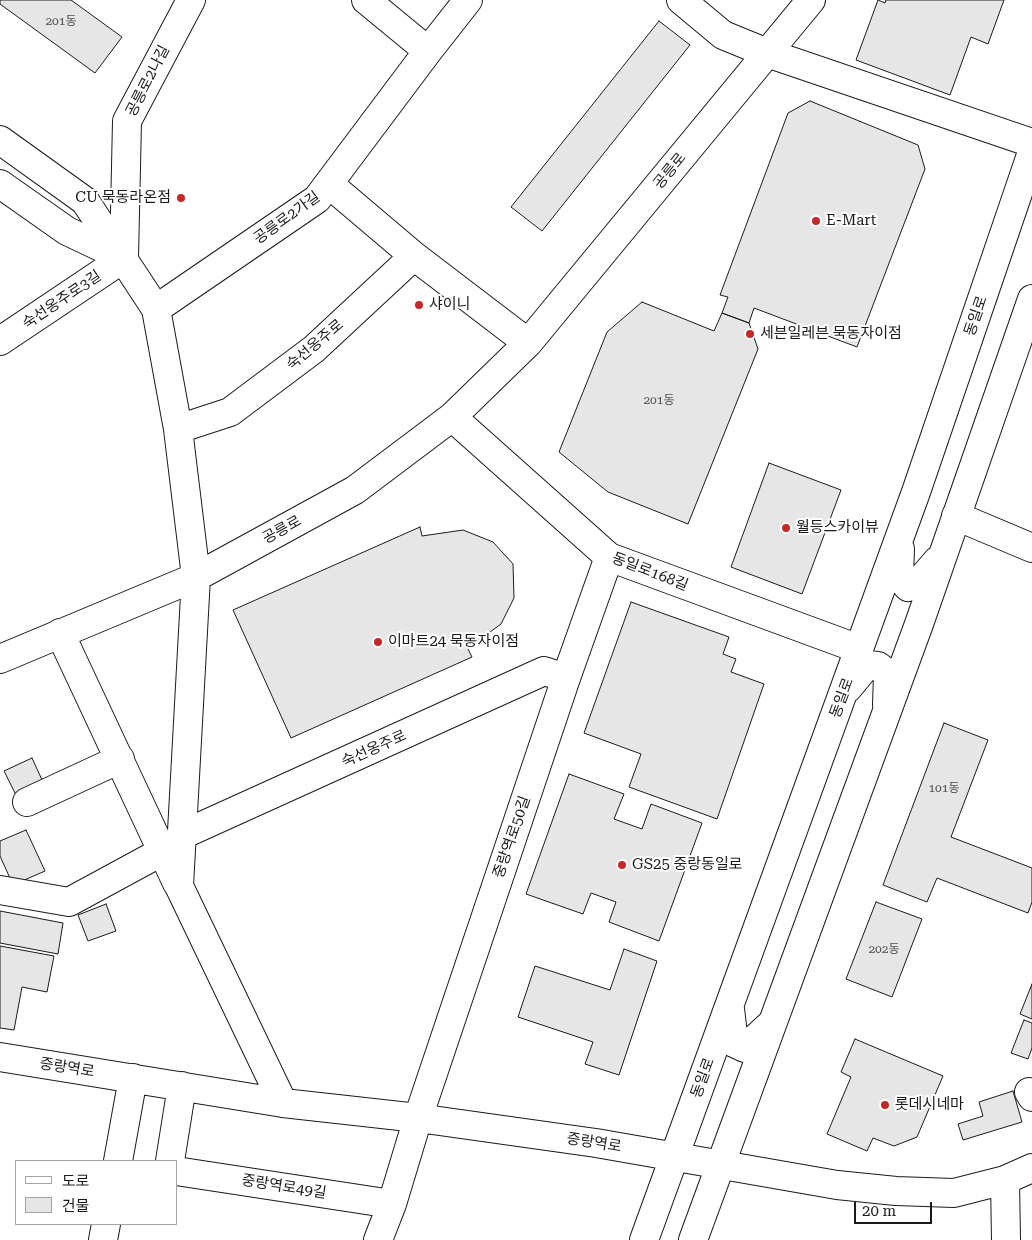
<!DOCTYPE html>
<html>
<head>
<meta charset="utf-8">
<style>
  body { margin:0 }
  #map { position:relative; width:1032px; height:1240px; overflow:hidden; background:#fff; font-family:"Roboto Serif","Noto Sans KR",serif }
  canvas { display:block }
  .legend { position:absolute; left:15px; top:1160px; width:162px; height:65px; box-sizing:border-box; background:#fff; border:1px solid #a3a3a3; margin:0; padding:6px 9px; list-style:none; font-size:15px; color:#1a1a1a }
  .legend li { display:flex; align-items:center; gap:10px; height:25px }
  .legend b { width:25px; border:1px solid #a3a3a3 }
  .scale { position:absolute; left:854px; top:1202px; width:78px; height:22px; box-sizing:border-box; border:2px solid #1a1a1a; border-top:0; padding-left:6px; font-size:15px; line-height:18px; white-space:nowrap; color:#1a1a1a; -webkit-text-stroke:4px #fff; paint-order:stroke }
</style>
</head>
<body>
<div id="map">
<canvas width="1032" height="1240"></canvas>
<ul class="legend">
<li><b style="height:6px;background:#fff"></b>도로</li>
<li><b style="height:14px;background:#e6e6e6"></b>건물</li>
</ul>
<div class="scale">20 m</div>
</div>
<script>
const ctx = document.querySelector('canvas').getContext('2d');
ctx.lineJoin = 'round';
function paint(path, color) {
  ctx.fillStyle = color;
  ctx.fill(path, 'evenodd');
}
function shape(rows) {
  const path = new Path2D();
  for (const r of rows) {
    path.moveTo(r[0], r[1]);
    for (let i = 2; i < r.length; i += 2) path.lineTo(r[i], r[i + 1]);
  }
  return path;
}
function strokePath(path, color, width, dash) {
  ctx.strokeStyle = color;
  ctx.lineWidth = width;
  ctx.lineCap = dash ? 'butt' : 'round';
  ctx.setLineDash(dash || []);
  ctx.stroke(path);
}
function label(font, color, halo, rows, align = 'center') {
  ctx.font = font + ' "Roboto Serif","Noto Sans KR",serif';
  ctx.lineWidth = 4;
  ctx.setLineDash([]);
  ctx.textBaseline = 'middle';
  ctx.strokeStyle = halo;
  ctx.fillStyle = color;
  for (const [text, x, y, turn = 0] of rows) {
    ctx.save();
    ctx.translate(x, y);
    ctx.rotate((+turn || 0) * Math.PI / 180);
    ctx.textAlign = isNaN(turn) ? turn : align;
    if (halo) ctx.strokeText(text, 0, 0);
    ctx.fillText(text, 0, 0);
    ctx.restore();
  }
}
const building = shape([
  [0,0,71,0,122,37,95,73,0,4,0,0],
  [878,0,885,3,886,0,1004,0,988,44,971,37,950,95,856,60,878,0],
  [659,21,690,45,542,231,511,207,659,21],
  [810,101,918,145,925,169,857,347,754,308,749,323,722,313,728,297,720,295,788,113,810,101],
  [642,302,714,331,722,313,749,323,758,349,688,524,608,492,559,452,607,332,642,302],
  [769,463,841,490,802,594,731,567,769,463],
  [420,527,422,536,463,530,493,542,513,564,514,598,501,624,479,640,466,645,472,657,291,738,233,610,420,527],
  [631,602,729,637,723,654,736,659,731,672,764,684,717,819,629,787,641,754,584,733,631,602],
  [944,723,988,740,951,837,1032,868,1032,902,1028,913,937,878,927,902,883,885,944,723],
  [32,758,43,782,16,795,4,771,32,758],
  [569,774,624,794,614,819,642,829,651,804,702,823,659,941,609,922,616,902,591,893,583,914,526,894,569,774],
  [26,830,45,871,13,885,0,856,0,841,26,830],
  [876,902,922,919,892,997,846,979,876,902],
  [106,904,116,931,88,941,78,915,106,904],
  [0,911,63,923,58,954,0,943,0,911],
  [0,946,54,956,47,992,22,987,14,1030,0,1028,0,946],
  [624,949,657,961,619,1075,585,1064,593,1042,518,1017,535,966,610,990,624,949],
  [1032,984,1032,1019,1020,1014,1032,984],
  [1024,1020,1032,1023,1032,1048,1028,1059,1011,1053,1024,1020],
  [855,1039,943,1076,917,1137,894,1146,873,1138,867,1151,827,1134,851,1077,841,1072,855,1039],
  [1013,1091,1022,1122,963,1140,958,1124,983,1116,979,1102,1013,1091]
]);
paint(building, '#e6e6e6');
strokePath(building, '#1a1a1a', 1);
const minor = shape([
  [366,0,428,51],
  [681,0,723,35,767,53,1032,143],
  [0,140,85,201,156,309,178,429,196,577,179,886,283,1103],
  [0,184,67,231,124,258],
  [329,184,414,256,528,343],
  [124,258,127,121,191,0],
  [156,309,317,199,428,51,468,0],
  [0,341,124,258],
  [452,417,609,557,859,649],
  [178,429,230,412,314,349,414,256],
  [956,516,1032,548],
  [60,633,177,883],
  [0,659,196,577,355,490,452,417,528,343,811,0],
  [27,802,120,759],
  [182,835,544,671,566,678],
  [0,890,69,902,163,851],
  [0,1057,283,1103,418,1118,596,1143,837,1185,896,1191,954,1193,1005,1180,1032,1168],
  [1029,1092,1032,1097],
  [118,1161,133,1078],
  [170,1161,182,1086],
  [176,1171,392,1204],
  [1005,1180,1006,1240],
  [103,1240,106,1224],
  [378,1240,392,1204,418,1118,566,678,609,557]
]);
const major = shape([
  [900,549,899,577,908,587,917,584,937,561],
  [848,688,867,665,878,666,888,674,887,705],
  [730,1009,734,1043,745,1048,771,1024],
  [644,1240,916,492,1032,152],
  [693,1240,919,624,1032,299]
]);
strokePath(minor, '#1a1a1a', 30);
strokePath(major, '#1a1a1a', 30);
strokePath(minor, '#fff', 28);
strokePath(major, '#fff', 28);
for (const [x, y, r, color] of [
  [181,198,5,"#c62828"],
  [816,221,5,"#c62828"],
  [419,305,5,"#c62828"],
  [750,334,5,"#c62828"],
  [786,528,5,"#c62828"],
  [378,642,5,"#c62828"],
  [622,865,5,"#c62828"],
  [885,1105,5,"#c62828"]
]) {
  const dot = new Path2D();
  dot.arc(x, y, r, 0, 2 * Math.PI);
  ctx.fillStyle = color;
  ctx.fill(dot);
  strokePath(dot, '#fff', 2);
}
label('12px', '#4d4d4d', null, [
  ["201동",61,21],
  ["201동",659,400],
  ["101동",944,788],
  ["202동",884,949]
]);
label('15px', '#1a1a1a', '#fff', [
  ["공릉로2나길",148,81,-63],
  ["공릉로",670,171,-51],
  ["공릉로2가길",287,218,-36],
  ["숙선옹주로3길",62,300,-34],
  ["동일로",976,316,-71],
  ["숙선옹주로",315,345,-40],
  ["공릉로",282,530,-29],
  ["동일로168길",650,572,21],
  ["동일로",842,698,-70],
  ["숙선옹주로",374,749,-24],
  ["중랑역로50길",512,837,-71],
  ["중랑역로",67,1068,9],
  ["동일로",703,1078,-70],
  ["중랑역로",594,1143,9],
  ["중랑역로49길",284,1187,9]
]);
label('15px', '#1a1a1a', '#fff', [
  ["CU 묵동라온점",171,198,"right"],
  ["E-Mart",826,221],
  ["샤이니",429,305],
  ["세븐일레븐 묵동자이점",760,334],
  ["월등스카이뷰",796,528],
  ["이마트24 묵동자이점",388,642],
  ["GS25 중랑동일로",632,865],
  ["롯데시네마",895,1105]
], 'left');
</script>
</body>
</html>
